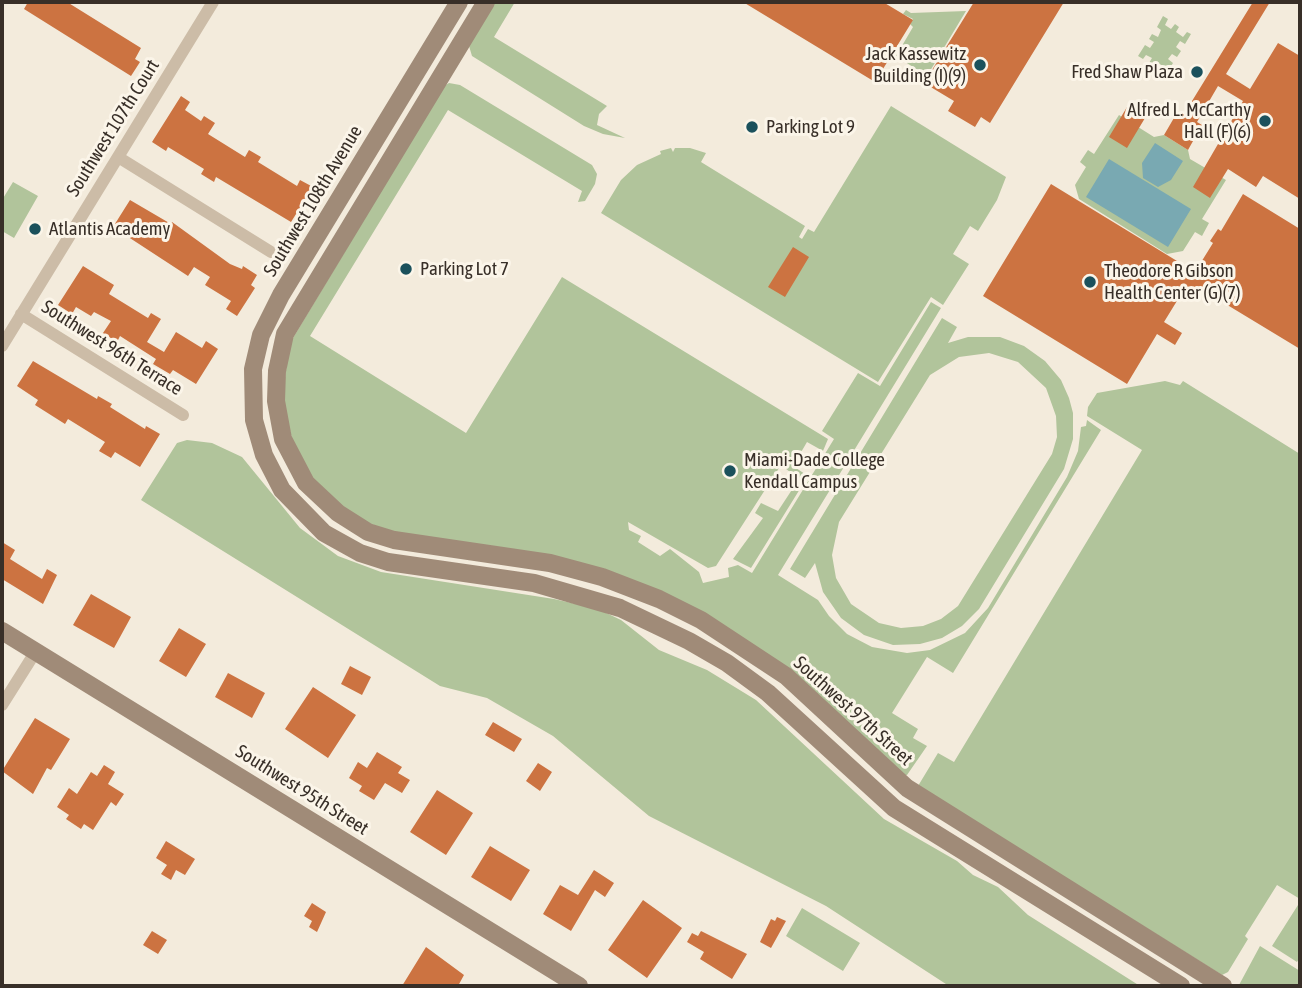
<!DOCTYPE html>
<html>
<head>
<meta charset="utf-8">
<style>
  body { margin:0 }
  #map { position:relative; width:1302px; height:988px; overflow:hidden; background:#f3ebdc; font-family:"Asap Condensed",sans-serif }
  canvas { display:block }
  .frame { position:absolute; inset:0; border:4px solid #382f28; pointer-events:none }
</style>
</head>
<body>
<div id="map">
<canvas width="1302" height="988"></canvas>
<div class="frame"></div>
</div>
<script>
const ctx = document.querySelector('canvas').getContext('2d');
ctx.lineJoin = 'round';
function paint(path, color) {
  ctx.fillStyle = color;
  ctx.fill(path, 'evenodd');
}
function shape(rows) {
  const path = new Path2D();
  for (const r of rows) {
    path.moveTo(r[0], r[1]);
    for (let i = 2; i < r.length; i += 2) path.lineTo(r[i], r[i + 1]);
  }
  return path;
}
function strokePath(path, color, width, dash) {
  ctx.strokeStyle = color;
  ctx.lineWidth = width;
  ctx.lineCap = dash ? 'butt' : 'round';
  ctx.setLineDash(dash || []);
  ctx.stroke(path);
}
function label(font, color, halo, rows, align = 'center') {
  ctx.font = font + ' "Asap Condensed",sans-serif';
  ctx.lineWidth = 6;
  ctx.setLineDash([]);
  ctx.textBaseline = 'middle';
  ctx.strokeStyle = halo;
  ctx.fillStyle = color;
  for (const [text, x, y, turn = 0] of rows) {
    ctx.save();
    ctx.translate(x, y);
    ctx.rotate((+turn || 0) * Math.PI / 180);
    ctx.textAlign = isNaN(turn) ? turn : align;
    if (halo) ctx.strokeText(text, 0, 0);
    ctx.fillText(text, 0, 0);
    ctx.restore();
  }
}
paint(shape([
  [493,2,515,2,494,37,607,106,599,114,597,125,625,138,603,134,584,126,472,56,469,46],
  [906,10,911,13,966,11,927,76,896,56,913,27,910,24,913,19,903,14],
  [1163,16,1168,19,1165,25,1171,29,1175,24,1179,27,1176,32,1183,37,1187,32,1191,34,1185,44,1180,41,1176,47,1181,51,1177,57,1172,54,1168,59,1173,63,1166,74,1161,70,1163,66,1158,63,1155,67,1149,63,1152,58,1146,55,1143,59,1138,56,1145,45,1150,48,1154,42,1149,39,1152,34,1158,37,1161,30,1157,27],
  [449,83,460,85,592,165,597,174,595,184,585,201,578,202,582,191,448,110,310,336,466,433,562,277,828,439,823,451,807,442,793,466,808,476,751,568,733,559,763,518,755,513,761,503,778,511,799,479,781,465,716,566,708,568,628,522,629,530,641,536,638,542,660,556,670,549,699,572,703,583,729,577,728,568,738,565,752,573,834,439,822,431,858,373,880,386,931,302,941,308,778,575,818,600,829,616,847,634,872,647,907,653,930,650,965,633,988,608,1067,477,1078,451,1081,427,1086,426,1087,420,1101,430,953,673,927,657,892,713,918,729,913,738,927,746,907,775,903,775,786,668,551,556,390,532,350,515,314,483,295,451,282,398,290,343,444,86],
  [891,106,1006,177,997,200,978,231,970,226,953,254,969,264,943,305,931,297,878,382,601,213,621,180,637,165,661,154,660,151,671,148,673,152,675,148,690,148,706,153,701,162,805,226,799,237,802,239,808,229,814,232],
  [1119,115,1154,137,1164,135,1188,150,1190,159,1226,180,1202,219,1209,223,1202,236,1195,232,1183,251,1167,254,1079,199,1075,185,1086,167,1080,162,1088,150,1094,154],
  [13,182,38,196,14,238,2,231,2,200],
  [942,318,957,327,948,343,968,337,1000,337,1024,346,1045,361,1061,380,1069,398,1073,413,1073,439,1064,469,979,609,962,626,942,638,920,644,893,645,864,635,841,618,823,592,815,563,805,578,790,569],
  [989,353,1018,362,1046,388,1056,416,1057,437,1052,454,958,606,941,619,923,626,901,628,879,623,851,604,836,578,832,555,839,522,930,375,959,357],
  [1165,381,1180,385,1183,381,1300,454,1300,899,1277,885,1245,936,1248,939,1228,972,1222,975,918,786,938,753,954,762,1142,450,1087,416,1088,407,1097,393],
  [187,440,212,443,242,457,300,528,338,556,381,572,554,599,598,609,621,620,659,650,707,670,756,700,884,819,957,861,973,875,998,887,1028,915,1140,986,949,986,826,906,649,816,553,736,487,698,440,686,141,500,177,443],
  [1298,905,1300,957,1297,962,1272,946],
  [802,908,860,943,843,971,786,936],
  [1260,946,1300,971,1300,986,1239,985]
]), '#b1c49b');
paint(shape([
  [1155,143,1183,161,1171,180,1158,187,1143,178,1142,163],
  [1109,159,1191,209,1168,247,1086,197]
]), '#79a9b2');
paint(shape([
  [28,2,67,2,141,48,135,59,140,62,131,76,24,9],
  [743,2,883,2,913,20,875,82],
  [974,2,1064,2,990,123,981,117,975,127,948,111,954,101,924,83],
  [1253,2,1270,2,1226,74,1250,89,1278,43,1300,56,1300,199,1263,176,1256,187,1228,169,1210,198,1193,187,1243,101,1218,86,1197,122,1202,125,1188,150,1164,135,1178,111,1184,114],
  [181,96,190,102,185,110,201,121,204,116,215,123,208,134,245,157,249,150,261,157,258,162,297,186,300,180,313,187,291,222,216,177,214,182,201,174,204,169,168,147,166,151,152,142],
  [1130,102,1148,113,1127,148,1109,137],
  [1051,184,1195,272,1213,243,1210,241,1218,229,1221,231,1243,194,1300,229,1300,349,1196,286,1187,301,1180,296,1164,322,1182,333,1175,345,1157,334,1127,384,983,296],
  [130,200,171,224,172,222,230,264,242,269,243,266,257,275,251,285,255,288,237,316,226,309,231,301,205,285,210,277,194,267,188,276,113,227],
  [793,247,809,257,785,297,768,287],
  [83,266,114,285,109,294,148,318,151,313,161,319,147,342,164,352,176,332,202,348,206,341,218,349,196,384,173,370,170,374,153,364,156,359,120,336,117,342,103,333,111,321,94,312,91,316,76,307,72,314,58,305],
  [33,361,97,399,98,396,112,404,110,407,145,429,146,426,160,434,140,467,115,452,111,458,99,451,105,442,68,419,65,424,35,405,38,400,17,386],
  [2,542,15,550,10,559,42,579,47,569,57,575,43,604,2,579],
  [91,594,131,617,114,648,73,625],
  [179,628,206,644,186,677,159,661],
  [350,666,371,677,362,695,341,684],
  [228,673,265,693,252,718,215,697],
  [313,687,356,715,328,758,285,729],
  [35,718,70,739,51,770,47,768,33,794,2,771],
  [493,722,522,739,514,752,485,735],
  [377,752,402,767,398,773,410,780,402,793,385,783,374,800,359,791,362,786,349,778,358,762,367,768],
  [538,763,552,772,540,791,526,781],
  [104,765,115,772,108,784,124,794,116,806,111,802,93,830,84,824,81,829,66,819,69,815,57,807,69,788,77,794,91,772,97,776],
  [437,790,473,813,446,855,410,832],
  [166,841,195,859,185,875,176,870,171,880,161,874,167,865,156,858],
  [490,846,530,870,511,901,471,877],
  [594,870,614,883,605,897,595,890,571,931,543,914,560,885,578,895],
  [643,900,682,928,647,978,608,950],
  [312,903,326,912,317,932,309,927,312,921,304,916],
  [777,917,786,921,771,948,760,942,771,919,775,921],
  [152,931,167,940,158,954,143,945],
  [701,931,747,954,732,979,700,959,704,952,687,942,692,933,698,936],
  [426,947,464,975,458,986,402,986]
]), '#cc7341');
strokePath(shape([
  [118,157,271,252],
  [21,314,183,415],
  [2,346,213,2],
  [2,705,36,651]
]), '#ccbca7', 12);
strokePath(shape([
  [459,2,281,295,261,335,253,369,254,420,264,455,282,490,324,533,360,553,388,562,534,583,620,608,689,641,727,663,768,693,894,808,1181,986],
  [486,2,285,334,277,371,276,401,283,439,306,483,338,513,368,532,394,540,550,563,602,577,659,599,701,620,786,676,907,788,1223,986],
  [2,631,579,986]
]), '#a08b78', 18);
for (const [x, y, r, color] of [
  [980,65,7,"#1b515c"],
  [1197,72,7,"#1b515c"],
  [1265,121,7,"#1b515c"],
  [752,127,7,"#1b515c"],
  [35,229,7,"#1b515c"],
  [406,269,7,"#1b515c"],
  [1090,282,7,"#1b515c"],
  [730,471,7,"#1b515c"]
]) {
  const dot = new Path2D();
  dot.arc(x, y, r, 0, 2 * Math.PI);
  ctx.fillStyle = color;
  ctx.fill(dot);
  strokePath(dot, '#fbf5e9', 2.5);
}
label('19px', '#382f28', '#fbf5e9', [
  ["Jack Kassewitz",966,54,"right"],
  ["Building (I)(9)",966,76,"right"],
  ["Fred Shaw Plaza",1183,72,"right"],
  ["Alfred L. McCarthy",1251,110,"right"],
  ["Hall (F)(6)",1251,132,"right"],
  ["Parking Lot 9",766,127],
  ["Atlantis Academy",49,229],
  ["Parking Lot 7",420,269],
  ["Theodore R Gibson",1104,271],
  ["Health Center (G)(7)",1104,293],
  ["Miami-Dade College",744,460],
  ["Kendall Campus",744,482]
], 'left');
label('19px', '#382f28', '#fbf5e9', [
  ["Southwest 107th Court",113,128,-58],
  ["Southwest 108th Avenue",313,201,-59],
  ["Southwest 96th Terrace",112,348,32],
  ["Southwest 97th Street",853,711,42],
  ["Southwest 95th Street",302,790,32]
]);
</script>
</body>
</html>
